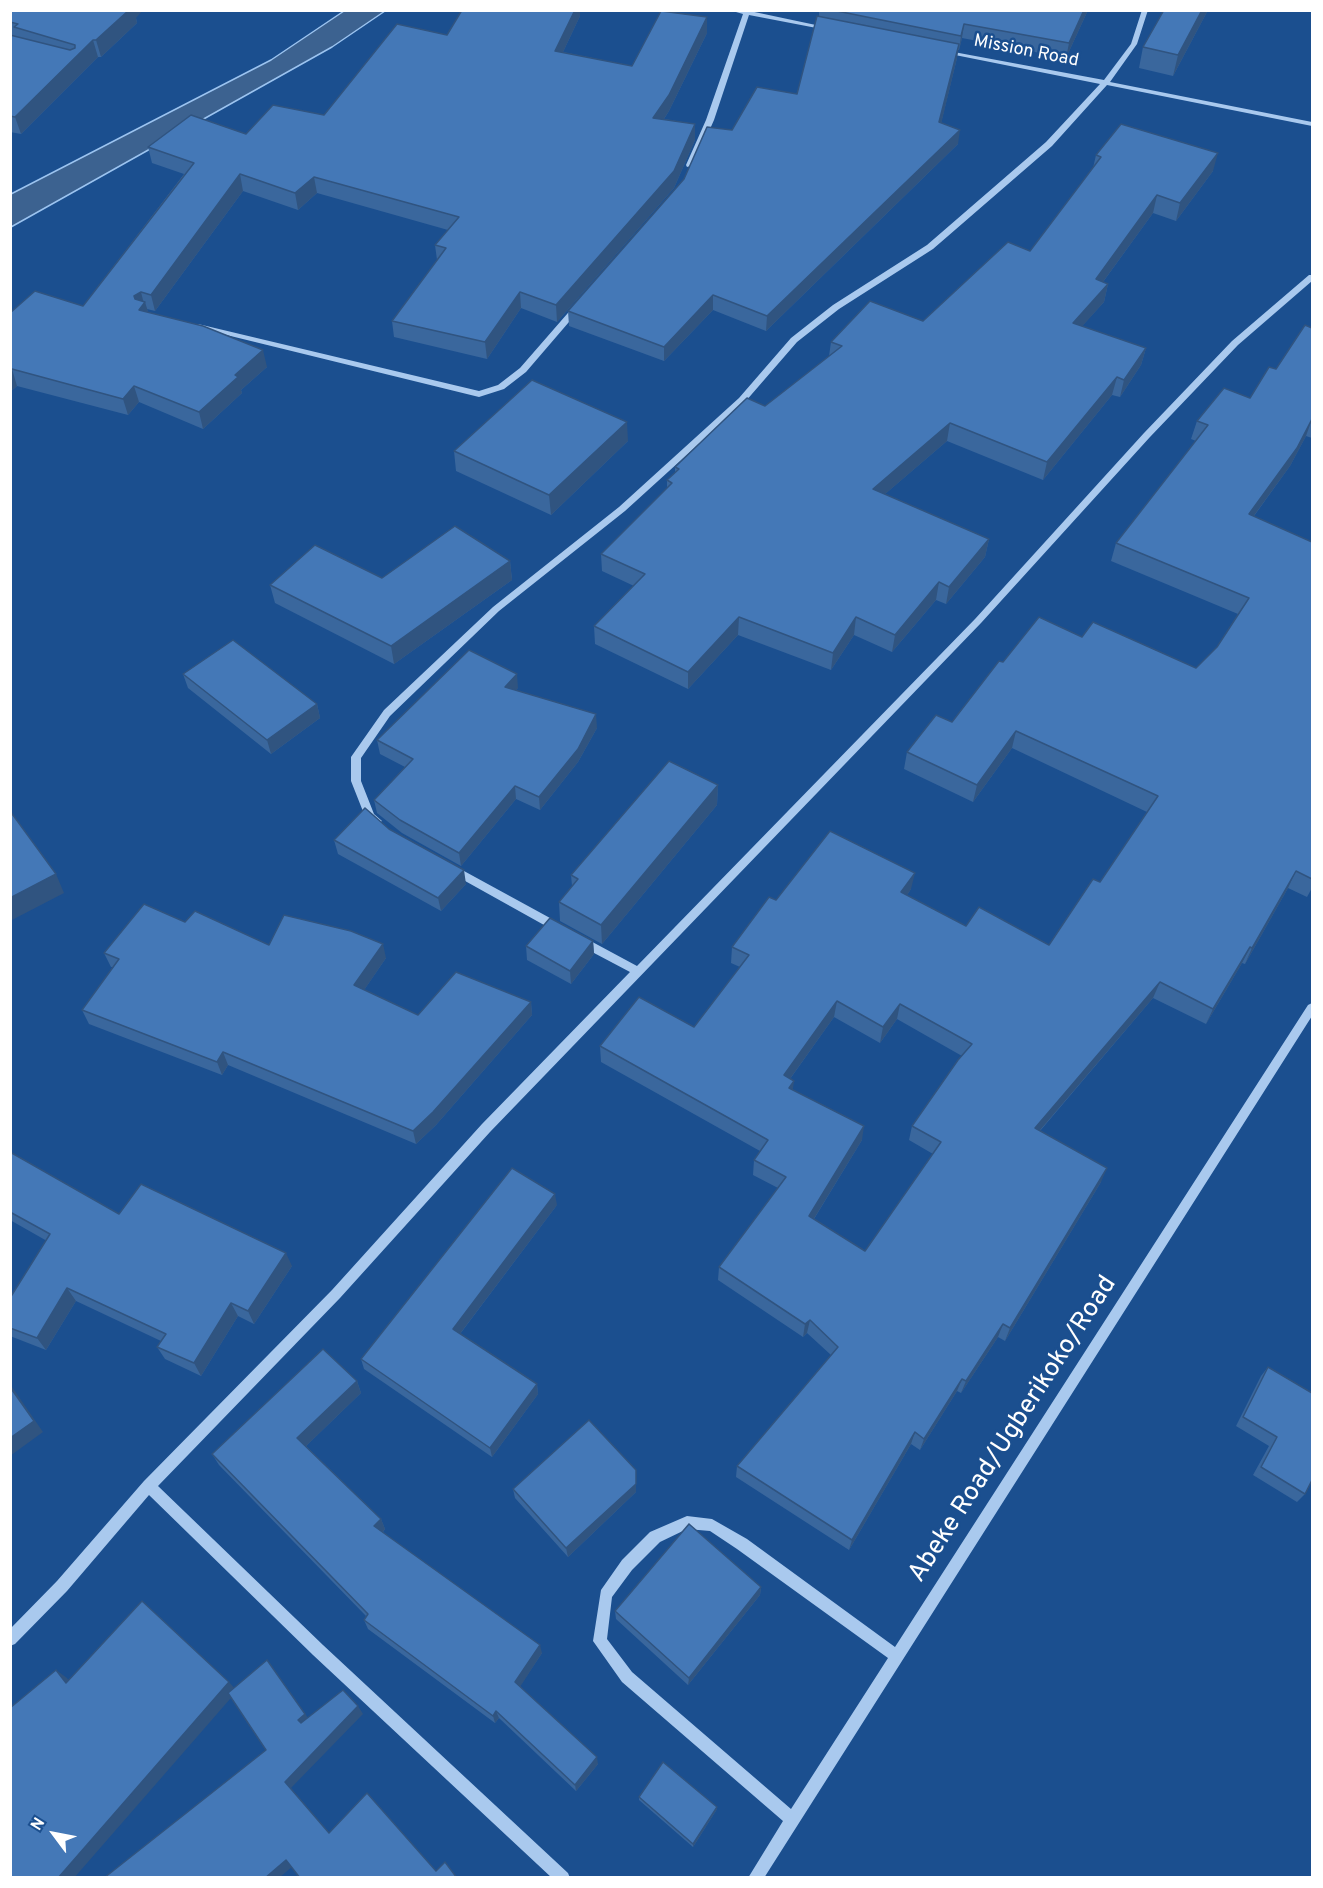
<!DOCTYPE html>
<html>
<head>
<meta charset="utf-8">
<style>
  body { margin:0 }
  #map { position:relative; width:1323px; height:1888px; overflow:hidden; background:#1b4f8f; font-family:Overpass,sans-serif }
  canvas { display:block }
  .frame { position:absolute; inset:0; border:12px solid #fff; pointer-events:none }
  .north { position:absolute; left:24px; top:1804px; width:60px; height:60px; -webkit-text-stroke:4px #1b4f8f; paint-order:stroke; rotate:302deg; font-size:16px; font-weight:700; line-height:24px; text-align:center; color:#fff }
  .north::after { content:''; display:block; margin:auto; width:21px; height:27px; background:#fff; clip-path:polygon(50% 0,100% 100%,50% 72%,0 100%) }
</style>
</head>
<body>
<div id="map">
<canvas width="1323" height="1888"></canvas>
<div class="frame"></div>
<div class="north">N</div>
</div>
<script>
const ctx = document.querySelector('canvas').getContext('2d');
ctx.lineJoin = 'round';
function paint(path, color) {
  ctx.fillStyle = color;
  ctx.fill(path, 'evenodd');
}
function shape(rows) {
  const path = new Path2D();
  for (const r of rows) {
    path.moveTo(r[0], r[1]);
    for (let i = 2; i < r.length; i += 2) path.lineTo(r[i], r[i + 1]);
  }
  return path;
}
function strokePath(path, color, width, dash) {
  ctx.strokeStyle = color;
  ctx.lineWidth = width;
  ctx.lineCap = dash ? 'butt' : 'round';
  ctx.setLineDash(dash || []);
  ctx.stroke(path);
}
function label(font, color, halo, rows, align = 'center') {
  ctx.font = font + ' Overpass,sans-serif';
  ctx.lineWidth = 5;
  ctx.setLineDash([]);
  ctx.textBaseline = 'middle';
  ctx.strokeStyle = halo;
  ctx.fillStyle = color;
  for (const [text, x, y, turn = 0] of rows) {
    ctx.save();
    ctx.translate(x, y);
    ctx.rotate((+turn || 0) * Math.PI / 180);
    ctx.textAlign = isNaN(turn) ? turn : align;
    if (halo) ctx.strokeText(text, 0, 0);
    ctx.fillText(text, 0, 0);
    ctx.restore();
  }
}
const water = shape([
  [344,11,385,11,332,47,11,227,11,194,271,60,344,11]
]);
paint(water, '#3c6290');
strokePath(water, '#9cc4f0', 1.5);
paint(shape([
  [729,10,745,10,830,28,827,30,749,15,714,120,694,165,687,167,686,165,706,120,743,14,729,10],
  [1142,10,1148,10,1137,44,1110,82,1312,122,1312,126,1107,85,1052,146,933,249,839,309,797,342,745,402,625,511,499,611,390,716,361,758,361,781,374,814,382,821,377,825,366,819,351,781,351,757,384,710,493,607,619,507,739,398,791,338,833,305,927,245,1046,142,1100,84,945,53,942,51,943,50,1104,80,1131,44,1142,10],
  [1309,275,1312,275,1312,281,1238,345,1150,437,981,623,490,1132,340,1298,158,1486,323,1645,568,1873,570,1878,552,1878,313,1655,149,1495,67,1591,15,1644,10,1646,10,1629,57,1581,144,1481,332,1290,482,1124,630,972,577,944,576,941,577,938,585,938,637,966,975,619,1144,433,1232,341,1309,275],
  [574,306,580,306,581,308,526,372,504,389,479,397,198,328,194,326,198,324,479,391,498,385,520,368,574,306],
  [453,865,561,924,562,927,561,930,553,930,449,872,448,869,449,866,453,865],
  [1312,1003,1312,1016,764,1878,748,1878,783,1821,622,1682,593,1641,601,1590,622,1560,650,1532,687,1516,712,1519,747,1539,895,1647,1308,1005,1312,1003],
  [687,1529,710,1531,737,1549,888,1658,791,1809,632,1672,607,1639,612,1597,632,1570,660,1542,687,1529]
]), '#a9c9ee');
paint(shape([
  [10,10,136,18,137,23,101,57,98,57,21,134,10,132],
  [462,10,580,10,580,16,563,52,632,66,707,33,669,111,664,119,695,124,695,140,674,188,557,322,521,308,487,359,394,337,392,321,437,260,435,245,448,230,317,193,298,210,243,191,155,311,147,309,148,312,267,367,241,390,242,393,203,429,139,402,128,415,17,386,10,392,10,313,83,306,184,174,152,163,148,147,246,134,324,115,447,35],
  [815,10,1088,10,1066,58,962,38,959,50,958,50,957,58,941,123,958,144,766,331,713,310,664,361,569,326,568,311,732,130,797,94,819,16,819,12],
  [1208,10,1173,76,1139,68,1143,47],
  [1096,155,1213,171,1176,221,1153,213,1103,282,1108,284,1104,302,1082,326,1146,348,1141,365,1120,397,1112,395,1043,480,947,441,885,494,989,539,985,557,946,604,936,600,892,652,854,635,831,670,738,635,688,689,595,644,594,626,634,586,602,571,601,554,667,488,667,480,675,473,675,467,765,406,829,356,831,342,923,321,1030,251,1093,168],
  [1312,328,1312,438,1306,436,1290,466,1254,516,1312,542,1312,888,1307,897,1288,888,1245,964,1242,963,1206,1024,1153,998,1040,1131,1101,1182,1005,1341,998,1337,961,1393,957,1391,920,1450,911,1444,849,1550,736,1477,737,1466,831,1355,807,1333,803,1337,718,1280,719,1267,778,1188,753,1175,754,1160,760,1151,601,1062,600,1046,694,1027,740,967,731,963,732,947,776,900,911,889,907,895,966,926,1049,945,1100,882,1147,812,1012,748,973,802,904,769,907,752,952,722,1003,662,1082,637,1196,668,1217,647,1238,614,1111,561,1116,543,1196,441,1191,439,1197,421,1250,398],
  [834,1017,880,1043,897,1019,962,1056,912,1126,909,1140,933,1154,865,1251,814,1219,862,1140,793,1090,790,1079],
  [628,441,551,515,456,471,454,451],
  [510,561,512,580,394,664,275,603,270,585,382,578],
  [183,674,317,704,320,718,271,754,188,688],
  [518,688,516,690,597,728,578,762,540,810,516,799,461,866,402,833,377,813,374,800,405,767,380,754,377,740],
  [718,785,717,805,602,944,560,921,559,902,572,886,571,875],
  [389,829,466,884,441,911,338,854,334,840],
  [185,922,269,945,386,958,364,990,418,1015,531,1002,532,1015,436,1125,416,1144,228,1065,222,1075,89,1024,82,1010,113,967,111,967,104,953],
  [593,941,594,954,571,984,527,960,526,946],
  [10,1152,119,1214,292,1266,254,1324,238,1316,201,1376,165,1359,157,1347,161,1341,76,1301,46,1350,10,1336,10,1298,47,1241,10,1220],
  [557,1205,460,1334,537,1384,538,1394,492,1457,364,1369,361,1359],
  [1268,1367,1305,1494,1297,1502,1253,1475,1269,1446,1236,1426,1261,1376],
  [357,1381,361,1393,306,1446,381,1519,385,1529,383,1532,542,1653,520,1686,598,1764,576,1791,499,1718,495,1723,368,1629,364,1620,366,1616,219,1465,212,1454],
  [513,1489,636,1492,568,1557,515,1498],
  [761,1587,760,1595,688,1685,616,1619,615,1611],
  [639,1797,717,1809,693,1847,639,1800]
]), '#3a679d');
paint(shape([
  [129,10,143,10,136,18,137,23,101,57,96,40],
  [573,10,580,10,580,16,556,67,555,51],
  [1084,10,1088,10,1066,58,1069,43],
  [1202,10,1208,10,1173,76,1178,55],
  [707,17,707,33,669,111,654,134,653,118],
  [964,24,962,38,959,50,961,36],
  [93,40,98,57,21,134,15,117],
  [959,44,957,58,938,137,939,122],
  [695,124,695,140,674,188,557,322,556,305],
  [960,130,958,144,766,331,767,316],
  [1218,153,1213,171,1176,221,1180,203],
  [240,174,243,191,155,311,151,295],
  [314,177,317,193,298,210,295,193],
  [1157,195,1153,213,1092,297,1096,279],
  [1108,284,1104,302,1069,341,1073,323],
  [141,292,144,304,145,302,150,318,144,327,134,296],
  [520,292,521,308,487,359,485,342],
  [713,295,713,310,664,361,664,347],
  [1146,348,1141,365,1120,397,1124,380],
  [263,350,267,367,241,390,242,393,203,429,199,412,235,375],
  [12,369,17,386,10,392,10,370],
  [1117,377,1112,395,1043,480,1047,462],
  [134,386,139,402,128,415,123,399],
  [1312,419,1306,436,1290,466,1242,532,1249,514],
  [627,422,628,441,551,515,549,495],
  [950,423,947,441,870,507,873,489],
  [989,539,985,557,946,604,949,587],
  [510,561,512,580,394,664,391,646],
  [939,582,936,600,892,652,895,635],
  [739,617,738,635,688,689,688,672],
  [856,617,854,635,831,670,833,653],
  [517,674,518,688,506,701,505,687],
  [317,704,320,718,271,754,267,740],
  [596,714,597,728,578,762,540,810,539,797],
  [1016,731,1012,748,973,802,977,785],
  [718,785,717,805,602,944,601,925],
  [515,786,516,799,461,866,459,853],
  [464,870,466,884,441,911,438,898],
  [1296,871,1288,888,1245,964,1252,948],
  [915,873,911,889,898,909,901,892],
  [56,874,64,893,10,921,10,898],
  [593,941,594,954,571,984,570,971],
  [383,944,386,958,358,999,354,985],
  [1250,947,1242,963,1206,1024,1213,1009],
  [1160,982,1153,998,1029,1143,1035,1128],
  [837,1001,834,1017,782,1090,784,1075],
  [531,1002,532,1015,436,1125,416,1144,413,1131],
  [900,1004,897,1019,880,1043,883,1027],
  [223,1052,228,1065,222,1075,217,1062],
  [794,1081,792,1096,789,1088],
  [864,1126,862,1140,807,1230,809,1216],
  [1107,1168,1101,1182,1005,1341,1010,1328],
  [555,1194,557,1205,456,1339,453,1329],
  [286,1253,292,1266,254,1324,248,1311],
  [67,1288,76,1301,46,1350,37,1338],
  [231,1303,238,1316,201,1376,194,1363],
  [810,1320,807,1333,803,1337,805,1324],
  [1003,1324,998,1337,961,1393,966,1381],
  [962,1379,957,1391,920,1450,924,1439],
  [357,1381,361,1393,303,1449,297,1438],
  [10,1384,43,1432,10,1456],
  [537,1384,538,1394,492,1457,490,1448],
  [915,1432,911,1444,849,1550,852,1540],
  [636,1470,636,1492,568,1557,566,1548],
  [381,1519,385,1529,379,1536,374,1526],
  [761,1587,760,1595,688,1685,689,1678],
  [540,1645,542,1653,518,1690,515,1682],
  [267,1660,311,1722,304,1727,298,1720],
  [56,1670,67,1678,76,1691,66,1683],
  [229,1682,237,1691,74,1878,58,1878],
  [358,1706,363,1714,291,1788,335,1839,285,1782],
  [496,1711,499,1718,495,1723,493,1716],
  [597,1757,598,1764,576,1791,575,1785],
  [717,1807,717,1809,693,1847,693,1844],
  [286,1860,293,1866,279,1878,265,1878]
]), '#305480');
const building = shape([
  [10,10,129,10,96,40,93,40,15,117,10,116,10,35,70,50,75,48,75,45,14,27,18,24,10,22,10,10],
  [462,10,575,10,555,51,632,66,661,11,707,17,669,95,653,118,695,124,674,171,556,305,520,292,485,342,392,321,446,248,435,245,459,217,314,177,295,193,240,174,151,295,141,292,134,296,135,299,145,302,139,310,203,326,263,350,235,375,238,377,199,412,134,386,123,399,12,369,10,370,10,313,35,291,83,306,194,163,148,147,191,115,246,134,273,105,324,115,397,24,447,35,462,10],
  [832,10,1084,10,1069,43,964,24,961,36,832,10],
  [1164,10,1202,10,1178,55,1143,47,1164,10],
  [817,16,959,44,939,122,960,130,767,316,713,295,664,347,568,311,684,179,707,127,732,130,757,87,797,94,817,16],
  [1121,124,1218,153,1180,203,1157,195,1096,279,1108,284,1073,323,1146,348,1124,380,1117,377,1047,462,950,423,873,489,989,539,949,587,939,582,895,635,856,617,833,653,739,617,688,672,594,626,645,574,601,554,672,483,667,480,679,469,675,467,747,398,765,406,842,346,831,342,870,301,923,321,1008,242,1030,251,1101,157,1096,155,1121,124],
  [1305,325,1312,328,1312,419,1297,448,1249,514,1312,542,1312,879,1296,871,1252,948,1250,947,1213,1009,1160,982,1035,1128,1107,1168,1010,1328,1003,1324,966,1381,962,1379,924,1439,915,1432,852,1540,737,1466,838,1347,810,1320,805,1324,719,1267,786,1177,754,1160,768,1140,600,1046,639,997,694,1027,749,955,732,947,769,897,776,900,830,831,915,873,901,892,966,926,979,907,1049,945,1093,879,1100,882,1158,796,1016,731,977,785,907,752,936,715,952,722,999,661,1003,662,1039,617,1082,637,1093,622,1196,668,1217,647,1249,598,1116,543,1208,425,1197,421,1224,388,1250,398,1269,367,1276,369,1305,325],
  [837,1001,883,1027,900,1004,972,1044,958,1060,912,1126,941,1142,865,1251,809,1216,864,1126,789,1088,794,1081,784,1075,837,1001],
  [532,380,627,422,549,495,454,451,532,380],
  [455,526,510,561,391,646,270,585,315,545,382,578,455,526],
  [233,640,317,704,267,740,183,674,233,640],
  [469,650,517,674,505,687,596,714,578,749,539,797,515,786,459,853,400,820,374,800,413,759,377,740,469,650],
  [669,761,718,785,601,925,559,902,578,879,571,875,669,761],
  [365,808,389,829,464,870,438,898,334,840,365,808],
  [10,811,56,874,10,898,10,811],
  [144,904,185,922,195,911,269,945,284,915,351,931,383,944,354,985,418,1015,456,972,531,1002,433,1112,413,1131,223,1052,217,1062,82,1010,119,959,104,953,144,904],
  [550,918,593,941,570,971,526,946,550,918],
  [10,1152,119,1214,141,1184,286,1253,248,1311,231,1303,194,1363,157,1347,166,1334,67,1288,37,1338,10,1328,10,1298,50,1234,10,1212,10,1152],
  [512,1168,555,1194,453,1329,537,1384,490,1448,361,1359,512,1168],
  [323,1349,357,1381,297,1438,381,1519,374,1526,540,1645,515,1682,597,1757,575,1785,496,1711,493,1716,364,1620,368,1614,212,1454,323,1349],
  [1268,1367,1312,1393,1312,1480,1305,1494,1261,1467,1277,1437,1243,1417,1268,1367],
  [10,1387,34,1421,10,1438,10,1387],
  [589,1420,636,1470,636,1484,566,1548,513,1489,589,1420],
  [689,1524,761,1587,689,1678,615,1611,689,1524],
  [142,1601,229,1682,58,1878,10,1878,10,1708,56,1670,66,1683,142,1601],
  [267,1660,305,1714,298,1720,301,1723,343,1690,358,1706,285,1782,329,1833,367,1793,436,1871,445,1862,457,1878,300,1878,286,1860,265,1878,104,1878,266,1750,228,1693,267,1660],
  [663,1762,717,1807,693,1844,639,1797,663,1762]
]);
paint(building, '#4478b7');
strokePath(building, '#305480', 1.5);
label('18px', '#fff', '#1b4f8f', [
  ["Mission Road",1026,52,11]
]);
label('26px', '#fff', '#1b4f8f', [
  ["Abeke Road/Ugberikoko/Road",1014,1430,-57]
]);
</script>
</body>
</html>
